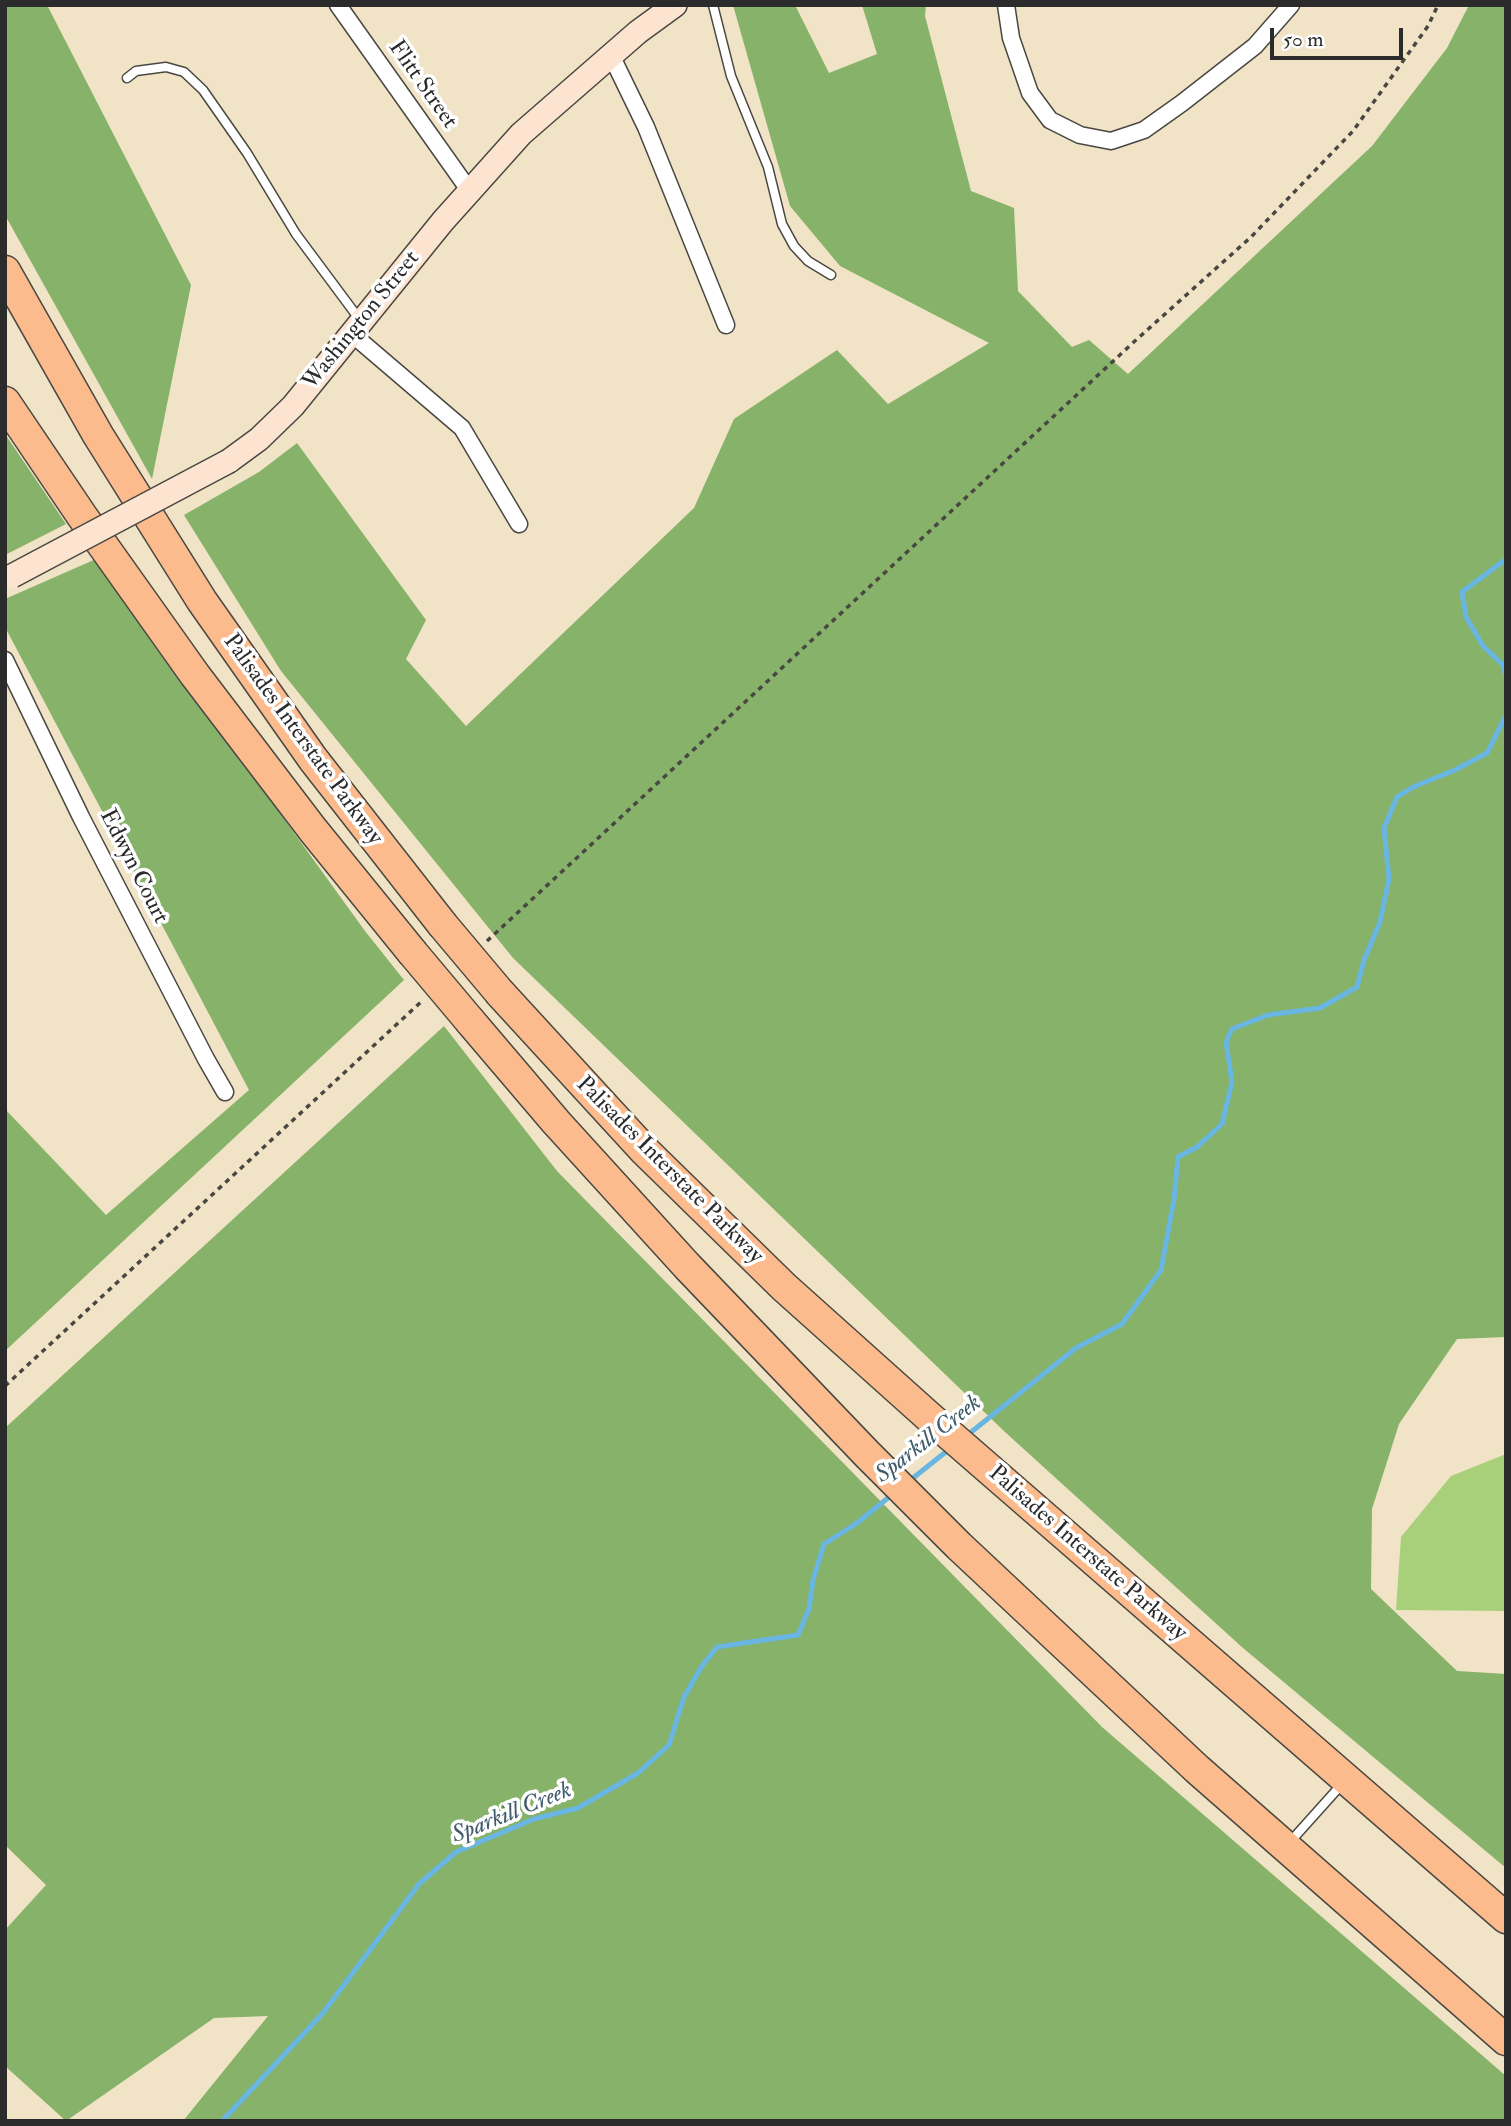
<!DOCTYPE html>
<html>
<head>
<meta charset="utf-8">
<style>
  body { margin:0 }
  #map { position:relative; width:1511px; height:2126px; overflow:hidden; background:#f0e3c6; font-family:"IM FELL Double Pica",serif }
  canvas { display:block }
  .frame { position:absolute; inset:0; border:7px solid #2b2b2b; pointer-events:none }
  .scale { position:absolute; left:1270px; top:28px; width:133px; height:32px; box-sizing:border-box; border:4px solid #2b2b2b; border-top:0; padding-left:9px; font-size:21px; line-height:24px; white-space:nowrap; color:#2b2b2b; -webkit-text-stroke:5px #fff; paint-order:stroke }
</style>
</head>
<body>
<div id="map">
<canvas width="1511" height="2126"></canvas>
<div class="frame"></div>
<div class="scale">50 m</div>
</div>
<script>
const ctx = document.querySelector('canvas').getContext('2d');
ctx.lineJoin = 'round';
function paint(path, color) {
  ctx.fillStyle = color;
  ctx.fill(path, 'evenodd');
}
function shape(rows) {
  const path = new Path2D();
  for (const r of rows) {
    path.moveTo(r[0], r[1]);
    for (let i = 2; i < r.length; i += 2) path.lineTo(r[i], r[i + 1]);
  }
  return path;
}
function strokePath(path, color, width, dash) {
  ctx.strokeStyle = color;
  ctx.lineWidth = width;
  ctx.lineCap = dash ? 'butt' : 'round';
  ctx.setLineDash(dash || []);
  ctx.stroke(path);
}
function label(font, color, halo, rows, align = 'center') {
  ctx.font = font + ' "IM FELL Double Pica",serif';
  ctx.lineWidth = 7;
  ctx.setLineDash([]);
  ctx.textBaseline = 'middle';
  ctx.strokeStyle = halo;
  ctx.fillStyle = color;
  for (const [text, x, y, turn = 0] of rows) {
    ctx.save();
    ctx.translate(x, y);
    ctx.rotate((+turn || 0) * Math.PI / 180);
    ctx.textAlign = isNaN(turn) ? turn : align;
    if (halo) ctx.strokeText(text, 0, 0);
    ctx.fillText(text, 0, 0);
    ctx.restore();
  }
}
paint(shape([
  [1506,1454,1506,1611,1396,1610,1401,1537,1451,1476]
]), '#a8cf7a');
paint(shape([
  [5,5,47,5,191,285,152,479,5,215],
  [733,5,795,5,829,73,877,54,862,5,926,5,925,16,971,191,1014,208,1018,291,1072,347,1089,340,1128,374,1372,146,1447,48,1469,5,1506,5,1506,1337,1457,1339,1399,1424,1372,1509,1371,1589,1457,1671,1506,1674,1506,1868,1243,1648,1005,1432,513,958,281,671,184,515,259,472,297,443,426,620,406,659,466,726,694,508,734,419,837,350,888,404,989,343,840,266,790,206],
  [5,434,66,524,5,555],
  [96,559,365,931,404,980,5,1351,5,1109,106,1215,249,1090,5,627,5,599],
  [444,1026,557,1171,1102,1727,1506,2076,1506,2121,183,2121,268,2016,214,2018,66,2121,5,2066,5,1930,46,1885,5,1845,5,1428]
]), '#86b26a');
strokePath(shape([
  [1506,559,1462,592,1466,617,1483,646,1503,665,1506,677],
  [965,1437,1076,1348,1122,1324,1161,1270,1174,1199,1178,1157,1197,1147,1222,1124,1232,1082,1226,1042,1232,1029,1268,1015,1320,1008,1357,987,1364,960,1380,922,1389,879,1384,828,1397,797,1413,787,1455,770,1487,753,1506,715],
  [908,1482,952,1447],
  [222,2121,323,2013,419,1884,456,1852,534,1819,578,1808,638,1773,669,1745,684,1697,702,1666,717,1647,798,1635,809,1609,813,1580,824,1544,857,1523,894,1493]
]), '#69b6e3', 5);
const service = shape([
  [713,5,731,76,768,167,782,224,794,246,808,261,831,275],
  [127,78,136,71,166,67,184,72,203,90,247,153,296,234,360,320],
  [1290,1842,1342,1784]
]);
const minor = shape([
  [338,5,469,190],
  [1006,5,1011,38,1030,93,1050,120,1080,135,1111,141,1144,130,1182,103,1255,46,1291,5],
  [611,55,646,127,726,325],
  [352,334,462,428,519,524],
  [5,660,81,817,206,1059,225,1092]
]);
const secondary = shape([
  [229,461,259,439,293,406,443,221,521,134,638,32,675,5]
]);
const motorway = shape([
  [5,271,98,435,202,601,313,759,442,924],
  [5,402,82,516,195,675,313,830,412,952],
  [500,993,645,1151,784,1287,928,1416,1506,1918],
  [470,1021,556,1122,687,1266,867,1454,959,1546,1197,1769,1506,2040]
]);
strokePath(service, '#494742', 11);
strokePath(minor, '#494742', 19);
strokePath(secondary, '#494742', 26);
strokePath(motorway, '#494742', 33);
strokePath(shape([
  [487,941,1136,340,1251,237,1353,131,1428,26,1438,5],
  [5,1386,422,1001]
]), '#494742', 3.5, [5, 5]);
strokePath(service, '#fff', 8);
strokePath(minor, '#fff', 16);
strokePath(secondary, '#fde4d1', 23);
strokePath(motorway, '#fbbb8d', 30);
const secondaryBridge = shape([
  [12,576,229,461]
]);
const motorwayBridge = shape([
  [442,924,500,993],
  [412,952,470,1021]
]);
strokePath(secondaryBridge, '#494742', 26, []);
strokePath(motorwayBridge, '#494742', 33, []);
strokePath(secondaryBridge, '#fde4d1', 23);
strokePath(motorwayBridge, '#fbbb8d', 30);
label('23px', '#2b2b2b', '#fff', [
  ["Flitt Street",422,85,55],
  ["Washington Street",362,321,-51],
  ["Palisades Interstate Parkway",302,740,54],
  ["Edwyn Court",133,867,63],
  ["Palisades Interstate Parkway",669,1171,45],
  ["Palisades Interstate Parkway",1087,1554,41]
]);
label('italic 24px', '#415c6b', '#fff', [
  ["Sparkill Creek",929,1440,-38],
  ["Sparkill Creek",512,1814,-22]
]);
</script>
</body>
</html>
